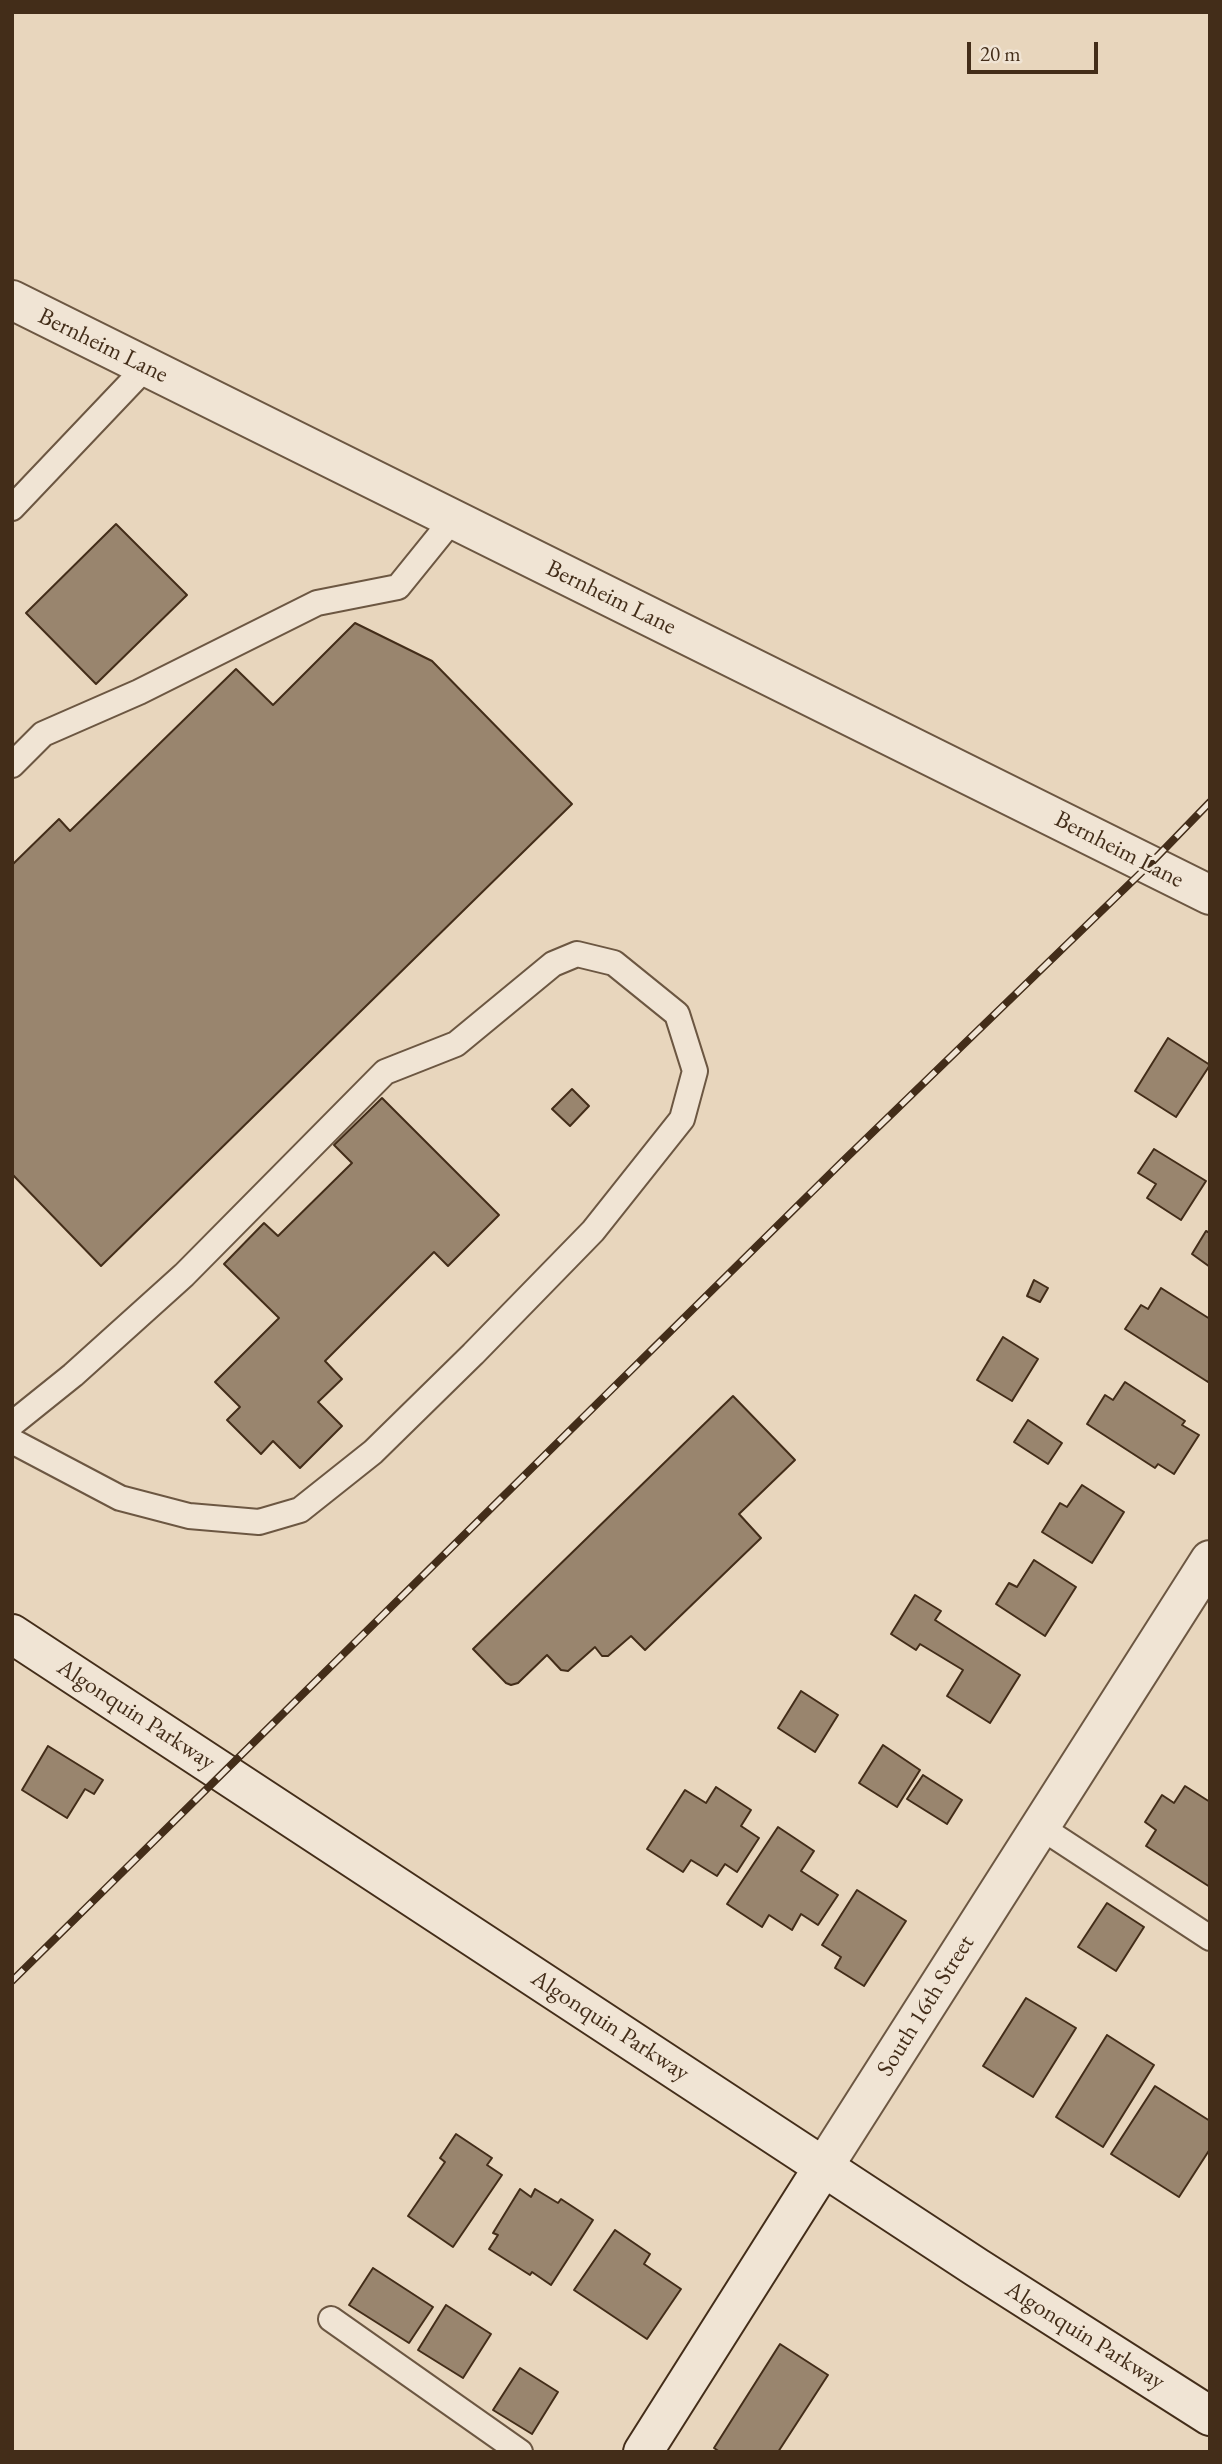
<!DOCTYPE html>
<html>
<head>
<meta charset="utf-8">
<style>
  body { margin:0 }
  #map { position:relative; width:1222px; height:2464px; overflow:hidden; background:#e8d6bd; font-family:"EB Garamond",serif }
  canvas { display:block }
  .frame { position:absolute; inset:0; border:14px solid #432d19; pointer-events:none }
  .scale { position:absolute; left:967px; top:42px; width:131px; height:32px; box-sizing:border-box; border:4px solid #432d19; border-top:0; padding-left:9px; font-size:21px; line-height:24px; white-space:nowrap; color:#432d19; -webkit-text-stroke:5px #f0e4d4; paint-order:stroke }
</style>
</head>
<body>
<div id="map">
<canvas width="1222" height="2464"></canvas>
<div class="frame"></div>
<div class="scale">20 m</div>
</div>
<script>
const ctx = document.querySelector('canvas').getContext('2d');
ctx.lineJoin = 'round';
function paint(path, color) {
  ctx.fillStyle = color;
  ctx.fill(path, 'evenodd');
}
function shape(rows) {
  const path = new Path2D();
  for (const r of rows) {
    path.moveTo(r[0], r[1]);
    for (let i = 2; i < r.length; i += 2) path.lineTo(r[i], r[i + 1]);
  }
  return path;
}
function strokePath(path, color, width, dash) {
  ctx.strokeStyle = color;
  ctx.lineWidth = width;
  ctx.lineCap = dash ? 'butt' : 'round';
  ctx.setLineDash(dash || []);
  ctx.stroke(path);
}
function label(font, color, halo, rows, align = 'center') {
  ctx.font = font + ' "EB Garamond",serif';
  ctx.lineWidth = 6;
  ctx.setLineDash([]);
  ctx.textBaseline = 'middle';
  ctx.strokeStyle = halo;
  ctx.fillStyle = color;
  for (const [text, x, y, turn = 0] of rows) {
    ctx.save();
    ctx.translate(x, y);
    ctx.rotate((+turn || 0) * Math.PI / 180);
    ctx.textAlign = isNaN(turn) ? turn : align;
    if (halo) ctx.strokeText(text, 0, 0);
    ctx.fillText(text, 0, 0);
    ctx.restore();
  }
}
const building = shape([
  [116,524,187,595,96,684,26,613,116,524],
  [355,623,432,661,572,804,101,1266,12,1174,12,865,59,819,70,831,236,669,273,705,355,623],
  [1168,1038,1210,1065,1176,1117,1135,1091,1168,1038],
  [572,1089,589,1106,570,1126,552,1109,572,1089],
  [382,1098,499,1215,448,1266,434,1252,325,1361,342,1379,318,1402,342,1426,300,1468,273,1441,261,1454,227,1420,240,1407,215,1382,279,1318,224,1264,264,1223,278,1236,352,1163,334,1145,382,1098],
  [1154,1149,1206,1181,1181,1220,1147,1198,1156,1184,1138,1173,1154,1149],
  [1206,1231,1210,1233,1210,1267,1192,1254,1206,1231],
  [1034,1280,1048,1288,1040,1302,1027,1296,1034,1280],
  [1161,1288,1210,1319,1210,1378,1208,1382,1125,1329,1141,1305,1148,1309,1161,1288],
  [1003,1337,1038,1359,1012,1401,977,1380,1003,1337],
  [1125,1382,1185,1421,1182,1425,1199,1435,1174,1474,1158,1464,1155,1468,1087,1424,1105,1395,1113,1400,1125,1382],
  [733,1396,795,1460,739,1514,761,1538,645,1650,631,1636,608,1656,602,1656,595,1647,568,1671,561,1670,547,1655,518,1683,511,1685,506,1683,473,1649,733,1396],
  [1028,1420,1062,1443,1048,1464,1014,1442,1028,1420],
  [1082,1485,1124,1512,1092,1563,1042,1532,1060,1503,1067,1507,1082,1485],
  [1034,1560,1076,1587,1045,1636,996,1604,1009,1583,1017,1587,1034,1560],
  [915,1595,941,1611,935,1620,1020,1675,990,1723,947,1696,963,1670,920,1644,916,1650,891,1634,915,1595],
  [801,1691,838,1715,815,1752,778,1728,801,1691],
  [883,1745,920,1770,897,1807,859,1783,883,1745],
  [48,1746,103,1780,94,1794,85,1789,67,1818,22,1790,48,1746],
  [923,1775,962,1800,947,1824,907,1799,923,1775],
  [1185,1786,1210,1802,1210,1887,1146,1846,1156,1830,1145,1822,1162,1795,1174,1803,1185,1786],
  [716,1787,751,1810,741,1826,759,1838,737,1872,725,1864,717,1876,691,1860,683,1872,647,1849,685,1790,706,1803,716,1787],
  [778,1827,814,1851,801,1871,838,1895,818,1925,801,1914,792,1930,769,1915,762,1927,727,1904,778,1827],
  [857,1890,906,1921,864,1986,835,1968,841,1957,822,1945,857,1890],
  [1107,1903,1144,1927,1116,1971,1078,1947,1107,1903],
  [1026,1998,1076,2028,1033,2097,983,2066,1026,1998],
  [1107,2035,1154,2065,1103,2147,1056,2117,1107,2035],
  [1155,2086,1210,2121,1210,2149,1179,2197,1111,2154,1155,2086],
  [456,2134,492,2158,487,2165,502,2175,453,2247,408,2216,445,2162,440,2158,456,2134],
  [520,2189,531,2197,535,2189,558,2203,561,2199,593,2220,551,2285,532,2272,530,2275,489,2249,498,2235,493,2233,520,2189],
  [615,2230,650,2254,644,2264,681,2289,647,2339,574,2290,615,2230],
  [373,2268,433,2307,409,2343,349,2305,373,2268],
  [446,2305,491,2334,463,2378,418,2350,446,2305],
  [780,2344,828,2375,778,2452,720,2452,714,2448,780,2344],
  [520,2368,558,2392,532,2434,493,2410,520,2368]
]);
paint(building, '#99856e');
strokePath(building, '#432d19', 2);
const lane = shape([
  [12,508,146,367],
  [12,765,43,734,139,692,317,603,398,587,453,519],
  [12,1424,73,1375,184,1275,385,1072,456,1044,553,964,577,954,614,963,677,1014,695,1071,682,1119,593,1231,473,1354,373,1452,300,1510,259,1522,189,1516,120,1498,12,1441],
  [1039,1826,1210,1938],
  [331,2319,520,2452]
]);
const street = shape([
  [12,300,1210,895],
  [824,2166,1210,1560]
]);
const secondary = shape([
  [12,1634,976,2267,1210,2416],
  [643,2452,824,2166]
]);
strokePath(lane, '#6c5742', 28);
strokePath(street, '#6c5742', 42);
strokePath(secondary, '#432d19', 42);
strokePath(lane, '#f0e4d4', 24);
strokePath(street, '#f0e4d4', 38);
strokePath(secondary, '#f0e4d4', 38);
const rail = shape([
  [12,1981,841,1163,1149,865,1210,802]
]);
strokePath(rail, '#432d19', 8);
strokePath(rail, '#f0e4d4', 5, [16]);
label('24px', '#432d19', '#f0e4d4', [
  ["Bernheim Lane",103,346,26],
  ["Bernheim Lane",611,598,26],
  ["Bernheim Lane",1119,850,27],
  ["Algonquin Parkway",136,1715,33],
  ["South 16th Street",926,2006,-58],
  ["Algonquin Parkway",610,2026,33],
  ["Algonquin Parkway",1085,2336,32]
]);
</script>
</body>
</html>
